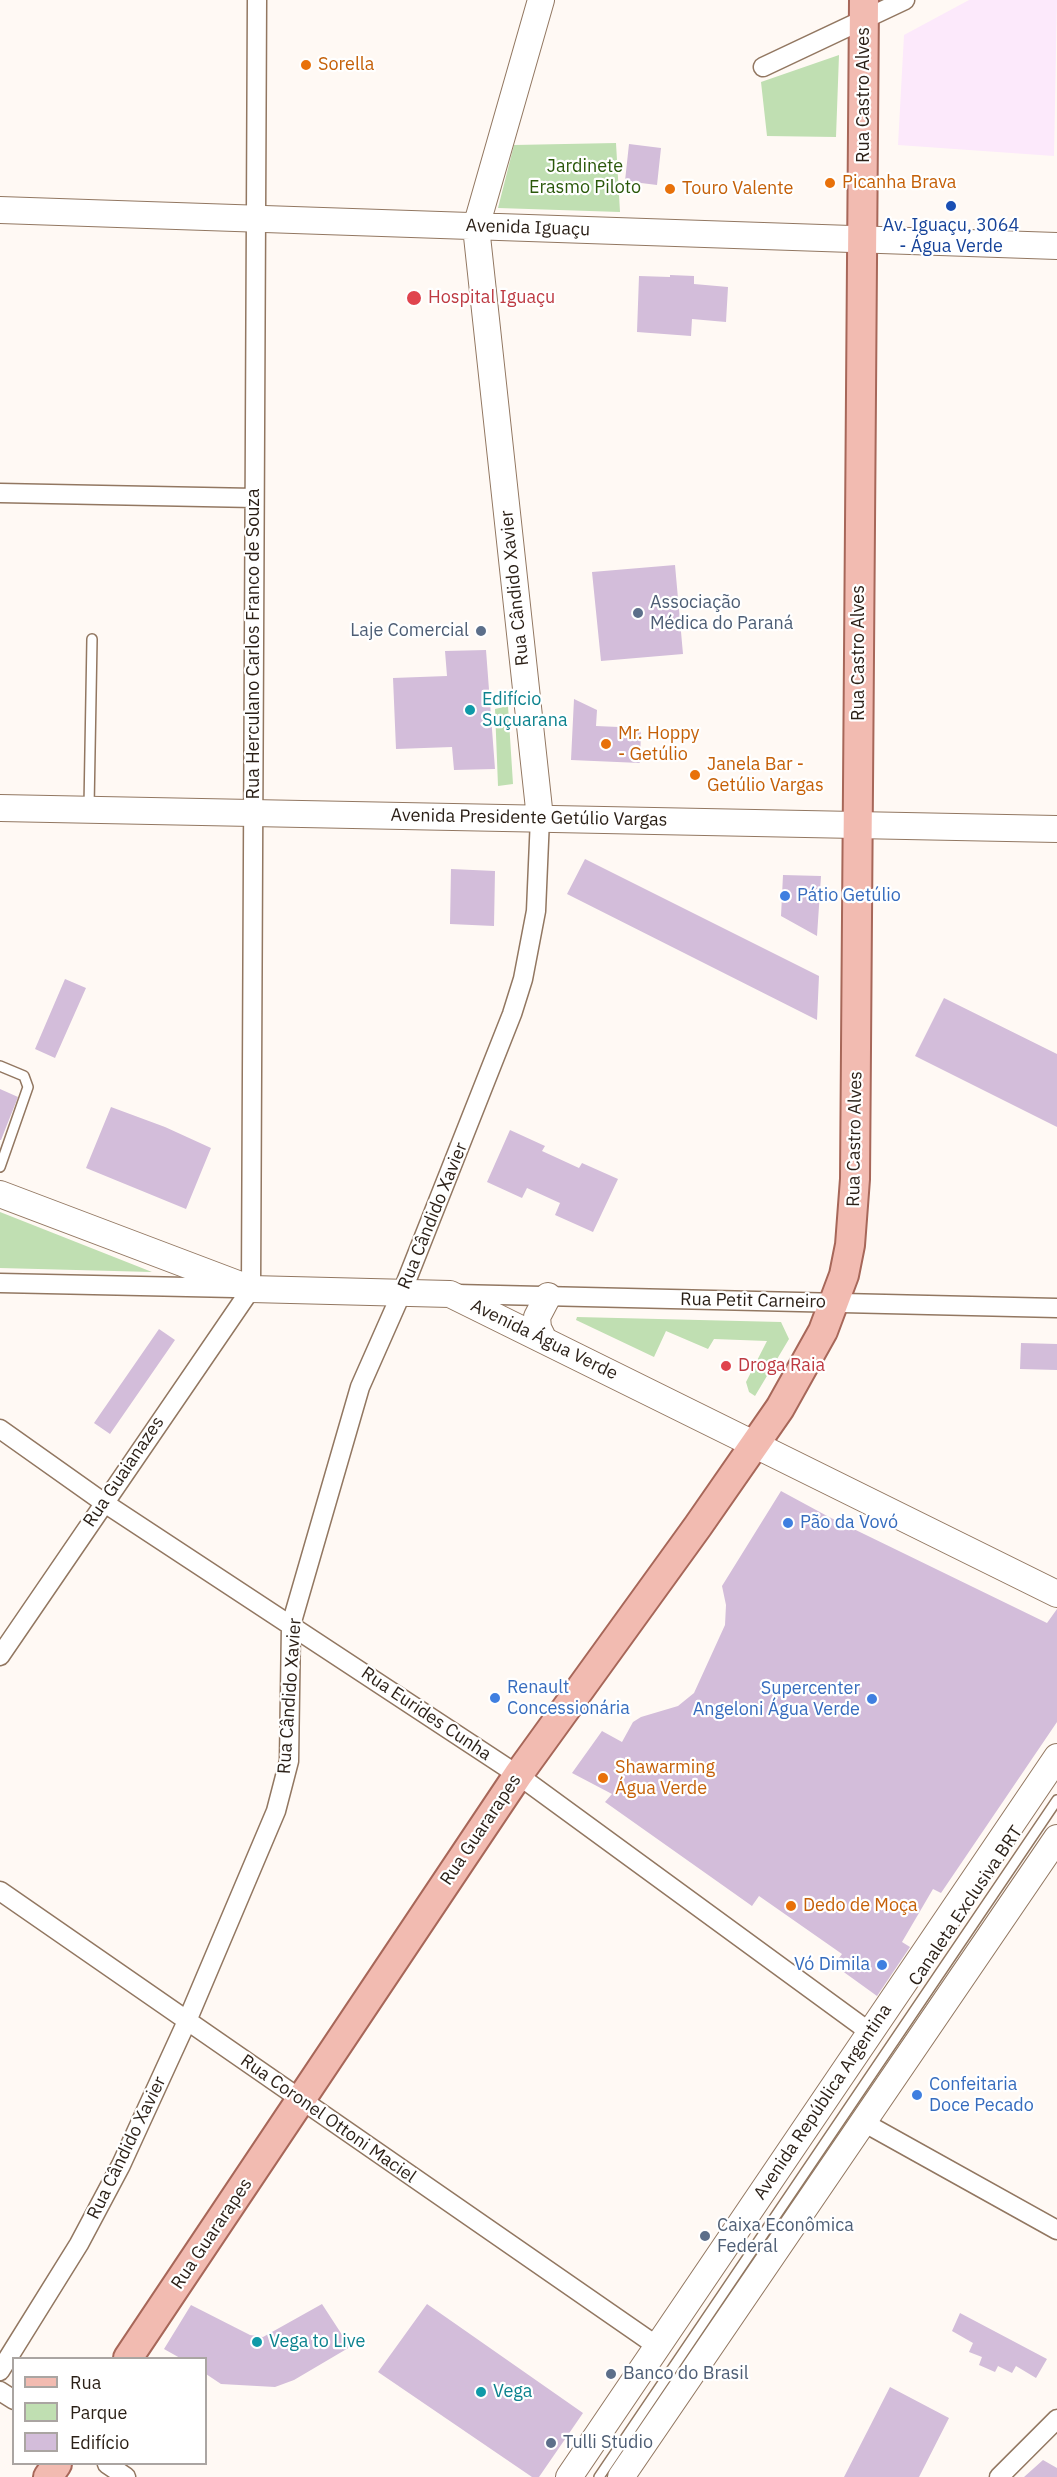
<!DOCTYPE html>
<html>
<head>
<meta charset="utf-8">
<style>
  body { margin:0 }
  #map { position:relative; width:1057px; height:2477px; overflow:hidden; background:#fff9f4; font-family:"IBM Plex Sans",sans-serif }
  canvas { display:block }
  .legend { position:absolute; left:12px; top:2357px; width:195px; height:108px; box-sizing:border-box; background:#fff; border:2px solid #aaa5a2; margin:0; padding:8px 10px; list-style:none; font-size:18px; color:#2a1f16 }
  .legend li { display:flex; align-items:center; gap:12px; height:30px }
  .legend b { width:30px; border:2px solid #aaa5a2 }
</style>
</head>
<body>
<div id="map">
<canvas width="1057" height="2477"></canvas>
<ul class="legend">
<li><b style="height:8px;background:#f2bbb1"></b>Rua</li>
<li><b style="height:16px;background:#c0dfb2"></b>Parque</li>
<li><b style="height:16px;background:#d3bdda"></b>Edifício</li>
</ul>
</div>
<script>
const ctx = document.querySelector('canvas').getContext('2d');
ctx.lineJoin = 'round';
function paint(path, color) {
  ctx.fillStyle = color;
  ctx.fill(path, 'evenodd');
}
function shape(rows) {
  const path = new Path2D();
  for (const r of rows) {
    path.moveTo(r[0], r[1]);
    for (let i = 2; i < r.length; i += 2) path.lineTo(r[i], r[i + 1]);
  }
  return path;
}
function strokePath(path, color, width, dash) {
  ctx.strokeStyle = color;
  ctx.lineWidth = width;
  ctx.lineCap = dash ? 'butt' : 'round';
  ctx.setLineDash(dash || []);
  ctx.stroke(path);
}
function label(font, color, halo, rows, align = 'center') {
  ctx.font = font + ' "IBM Plex Sans",sans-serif';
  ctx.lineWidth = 4.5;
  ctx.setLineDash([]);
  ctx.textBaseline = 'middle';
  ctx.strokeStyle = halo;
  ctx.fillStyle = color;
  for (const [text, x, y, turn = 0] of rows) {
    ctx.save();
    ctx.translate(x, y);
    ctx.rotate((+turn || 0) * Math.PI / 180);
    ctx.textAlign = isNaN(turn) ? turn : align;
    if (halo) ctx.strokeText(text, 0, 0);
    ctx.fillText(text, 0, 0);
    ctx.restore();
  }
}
paint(shape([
  [969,0,1057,0,1054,156,898,145,904,35]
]), '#fce9fb');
paint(shape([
  [839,55,836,137,767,136,761,82],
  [616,143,620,212,498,208,514,145],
  [508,706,513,784,498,786,495,709],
  [0,1212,152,1272,0,1268],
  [577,1317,781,1322,789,1339,755,1396,749,1392,746,1382,767,1341,714,1339,708,1349,666,1331,654,1357,576,1320]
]), '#c0dfb2');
paint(shape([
  [629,144,661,148,657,185,625,181],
  [670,275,694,276,694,284,728,287,726,322,692,319,691,336,637,332,639,276,670,277],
  [675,565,683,654,601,661,592,572],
  [486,650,495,769,454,770,452,747,396,749,393,678,447,676,445,651],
  [574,699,597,710,596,726,641,728,640,763,571,760],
  [585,859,819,976,817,1020,567,894],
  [451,869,495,871,494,926,450,924],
  [783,875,821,876,817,936,781,916],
  [65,979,86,988,55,1058,35,1049],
  [944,998,1057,1054,1057,1127,915,1056],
  [0,1089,18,1097,1,1140,0,1140],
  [111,1107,165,1127,211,1148,186,1209,86,1168],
  [510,1130,545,1146,542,1151,579,1168,582,1163,618,1179,593,1232,555,1215,560,1203,527,1188,522,1198,487,1182],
  [159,1329,175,1340,110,1434,94,1423],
  [1021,1343,1057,1344,1057,1370,1020,1369],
  [781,1491,829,1517,1047,1623,1057,1609,1057,1722,941,1893,933,1889,902,1942,910,1947,877,1996,834,1965,842,1954,759,1896,752,1906,605,1802,612,1794,572,1773,602,1731,622,1742,633,1722,641,1717,678,1706,694,1693,725,1625,726,1605,722,1586],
  [322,2304,350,2347,294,2380,275,2387,221,2384,206,2374,206,2358,180,2358,164,2349,191,2305,250,2335,263,2337],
  [427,2304,583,2413,539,2477,532,2477,378,2372],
  [960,2313,1047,2359,1036,2378,1016,2366,1012,2373,998,2366,995,2372,979,2365,982,2357,969,2352,973,2343,952,2331],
  [890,2387,949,2418,919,2477,844,2477],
  [1043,2460,1057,2468,1057,2477,1024,2477]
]), '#d3bdda');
const lane = shape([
  [89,807,92,639],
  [0,1066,24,1076,28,1087,0,1167],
  [599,2477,1057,1800]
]);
const street = shape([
  [763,67,905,0],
  [0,493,254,498],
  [0,1283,234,1288],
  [251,1289,257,0],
  [456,1294,1057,1308],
  [0,1429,103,1502,518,1775,871,2033],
  [0,1656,251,1289],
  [0,1891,657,2346],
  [863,2122,1057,2230],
  [0,2371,79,2244,121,2165,187,2021,276,1811,289,1761,291,1625,360,1387,402,1292,512,1014,523,979,536,911,540,818],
  [0,2391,14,2400],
  [107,2464,126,2477],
  [999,2477,1057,2419]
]);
const secondary = shape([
  [0,210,1057,246],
  [0,808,1057,829],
  [540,818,476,227,541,0],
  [0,1194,251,1289,450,1294,1057,1594],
  [544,1340,538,1328,537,1317,548,1296],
  [569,2477,1057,1757],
  [621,2477,1057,1838]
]);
const primary = shape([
  [128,2358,518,1775,698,1526,780,1408,823,1331,844,1275,850,1245,855,1179,864,0],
  [48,2477,57,2464]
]);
strokePath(lane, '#927761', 12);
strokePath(street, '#927761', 21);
strokePath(secondary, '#927761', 28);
strokePath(primary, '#a76759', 32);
strokePath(lane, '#fff', 9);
strokePath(street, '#fff', 18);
strokePath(secondary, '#fff', 26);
strokePath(primary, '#f2bbb1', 28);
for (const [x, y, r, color] of [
  [306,65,6,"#e8710a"],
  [830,183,6,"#e8710a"],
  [670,189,6,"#e8710a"],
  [951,206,6,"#1a4fb4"],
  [414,298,8,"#e0444e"],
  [638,613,6,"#5c6f8a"],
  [481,631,6,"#5c6f8a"],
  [470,710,6,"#0f9aa8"],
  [606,744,6,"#e8710a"],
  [695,775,6,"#e8710a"],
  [785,896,6,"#3f7fe0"],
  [726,1366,6,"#e0444e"],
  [788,1523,6,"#3f7fe0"],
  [495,1698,6,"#3f7fe0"],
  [872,1699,6,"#3f7fe0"],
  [603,1778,6,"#e8710a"],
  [791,1906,6,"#e8710a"],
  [882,1965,6,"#3f7fe0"],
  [917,2095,6,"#3f7fe0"],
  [705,2236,6,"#5c6f8a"],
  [257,2342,6,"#0f9aa8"],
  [611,2374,6,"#5c6f8a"],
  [481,2392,6,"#0f9aa8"],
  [551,2443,6,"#5c6f8a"]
]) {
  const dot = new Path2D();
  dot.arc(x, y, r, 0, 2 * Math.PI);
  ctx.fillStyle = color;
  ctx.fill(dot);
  strokePath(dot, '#fff', 2);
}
label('18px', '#c56008', '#fff', [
  ["Sorella",318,65],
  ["Picanha Brava",842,183],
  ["Touro Valente",682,189],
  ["Mr. Hoppy",618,734],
  ["- Getúlio",618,755],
  ["Janela Bar -",707,765],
  ["Getúlio Vargas",707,786],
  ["Shawarming",615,1768],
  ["Água Verde",615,1789],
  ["Dedo de Moça",803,1906]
], 'left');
label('18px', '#2a1f16', '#fff', [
  ["Rua Castro Alves",864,95,-90],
  ["Avenida Iguaçu",528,228,2],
  ["Rua Cândido Xavier",515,588,-96],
  ["Rua Herculano Carlos Franco de Souza",254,644,-90],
  ["Rua Castro Alves",859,653,-90],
  ["Avenida Presidente Getúlio Vargas",529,818,1],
  ["Rua Castro Alves",855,1139,-89],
  ["Rua Cândido Xavier",433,1216,-68],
  ["Rua Petit Carneiro",753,1301,1],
  ["Avenida Água Verde",544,1340,26],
  ["Rua Guaianazes",124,1472,-56],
  ["Rua Cândido Xavier",290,1696,-86],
  ["Rua Eurides Cunha",426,1714,34],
  ["Rua Guararapes",481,1830,-56],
  ["Canaleta Exclusiva BRT",966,1906,-56],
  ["Avenida República Argentina",823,2102,-56],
  ["Rua Coronel Ottoni Maciel",328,2119,35],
  ["Rua Cândido Xavier",127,2148,-64],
  ["Rua Guararapes",212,2234,-56]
]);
label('18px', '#2a580a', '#fff', [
  ["Jardinete",585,167],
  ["Erasmo Piloto",585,188]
]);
label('18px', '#164399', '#fff', [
  ["Av. Iguaçu, 3064",951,226],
  ["- Água Verde",951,247]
]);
label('18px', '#be3a42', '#fff', [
  ["Hospital Iguaçu",428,298],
  ["Droga Raia",738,1366]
], 'left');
label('18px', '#4e5e75', '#fff', [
  ["Associação",650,603],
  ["Médica do Paraná",650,624],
  ["Laje Comercial",469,631,"right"],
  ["Caixa Econômica",717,2226],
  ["Federal",717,2247],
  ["Banco do Brasil",623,2374],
  ["Tulli Studio",563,2443]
], 'left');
label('18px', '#0d838f', '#fff', [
  ["Edifício",482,700],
  ["Suçuarana",482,721],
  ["Vega to Live",269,2342],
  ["Vega",493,2392]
], 'left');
label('18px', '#366cbe', '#fff', [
  ["Pátio Getúlio",797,896],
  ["Pão da Vovó",800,1523],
  ["Renault",507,1688],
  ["Concessionária",507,1709],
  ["Supercenter",860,1689,"right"],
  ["Angeloni Água Verde",860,1710,"right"],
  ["Vó Dimila",870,1965,"right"],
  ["Confeitaria",929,2085],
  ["Doce Pecado",929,2106]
], 'left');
</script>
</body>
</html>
